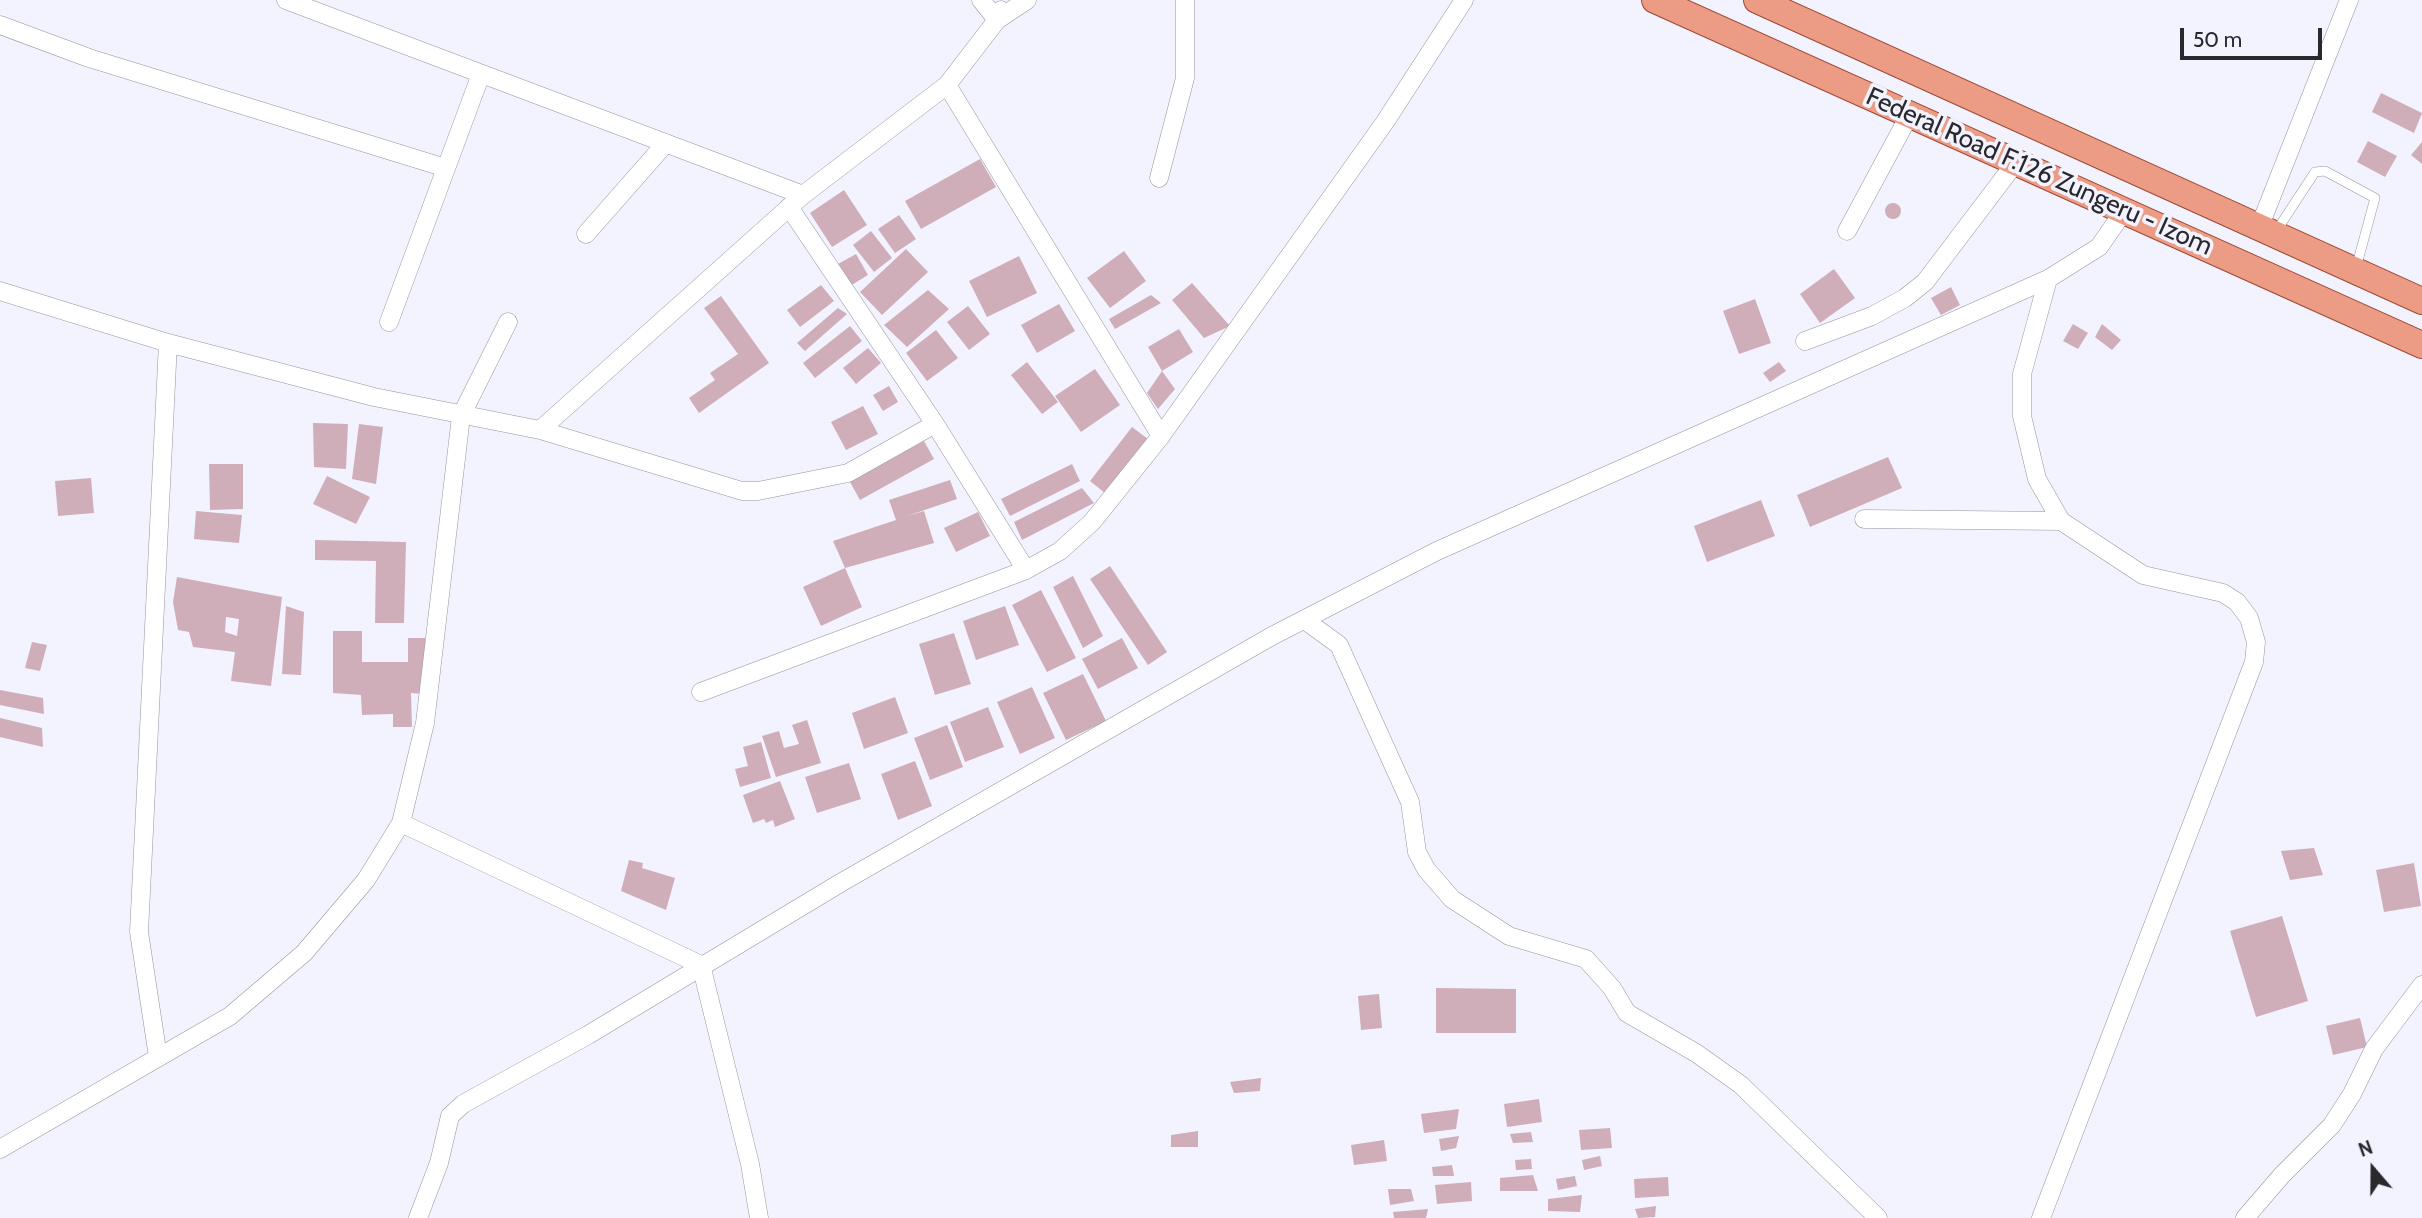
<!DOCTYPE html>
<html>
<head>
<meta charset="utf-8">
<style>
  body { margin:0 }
  #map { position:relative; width:2422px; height:1218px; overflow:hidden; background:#f2f3fe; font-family:Cabin,sans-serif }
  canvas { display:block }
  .north { position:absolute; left:2338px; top:1134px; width:70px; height:70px; -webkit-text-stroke:5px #f2f3fe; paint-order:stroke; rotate:340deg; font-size:19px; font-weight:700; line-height:28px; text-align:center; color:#28282d }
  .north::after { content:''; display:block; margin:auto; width:24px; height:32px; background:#28282d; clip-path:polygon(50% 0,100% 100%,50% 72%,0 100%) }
  .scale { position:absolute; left:2180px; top:28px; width:142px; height:32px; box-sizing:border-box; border:4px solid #28282d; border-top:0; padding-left:9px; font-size:21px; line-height:24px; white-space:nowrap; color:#28282d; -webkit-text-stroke:5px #f2f3fe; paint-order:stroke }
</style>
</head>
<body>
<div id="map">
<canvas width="2422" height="1218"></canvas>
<div class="north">N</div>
<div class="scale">50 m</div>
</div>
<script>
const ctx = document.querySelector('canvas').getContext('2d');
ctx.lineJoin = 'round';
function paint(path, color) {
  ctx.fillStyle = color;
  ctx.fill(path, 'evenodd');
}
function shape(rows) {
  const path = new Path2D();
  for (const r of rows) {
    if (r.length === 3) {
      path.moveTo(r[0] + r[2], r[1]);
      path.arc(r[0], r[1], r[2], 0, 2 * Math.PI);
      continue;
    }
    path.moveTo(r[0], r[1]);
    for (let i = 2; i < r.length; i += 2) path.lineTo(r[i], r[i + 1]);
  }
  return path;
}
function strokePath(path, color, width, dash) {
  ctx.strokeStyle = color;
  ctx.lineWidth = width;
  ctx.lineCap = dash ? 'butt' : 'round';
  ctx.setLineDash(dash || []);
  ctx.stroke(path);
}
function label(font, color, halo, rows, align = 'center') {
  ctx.font = font + ' Cabin,sans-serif';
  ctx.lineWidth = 7;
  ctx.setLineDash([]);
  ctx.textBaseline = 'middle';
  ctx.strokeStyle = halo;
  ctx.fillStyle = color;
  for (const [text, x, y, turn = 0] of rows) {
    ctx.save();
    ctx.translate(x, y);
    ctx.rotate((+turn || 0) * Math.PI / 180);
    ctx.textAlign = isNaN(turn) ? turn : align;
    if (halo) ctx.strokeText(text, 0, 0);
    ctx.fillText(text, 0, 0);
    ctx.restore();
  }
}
paint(shape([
  [2381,93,2422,113,2414,133,2372,112],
  [2368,141,2397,156,2385,177,2357,162],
  [2422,142,2422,164,2411,155],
  [980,159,996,187,921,229,905,201],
  [844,190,867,225,832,247,810,213],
  [1893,211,8],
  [899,215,916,239,895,253,878,229],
  [871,231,892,258,874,272,853,245],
  [906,249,928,272,882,315,860,292],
  [1124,251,1146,281,1110,308,1087,278],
  [856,254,868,275,850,286,838,264],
  [1019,256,1037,293,987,317,969,281],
  [1834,269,1855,298,1820,323,1800,294],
  [1192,283,1230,326,1204,338,1172,300],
  [821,285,834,301,800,327,787,310],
  [1951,287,1960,305,1941,315,1931,298],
  [928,290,949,309,907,347,884,325],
  [1151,295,1161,303,1115,329,1109,319],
  [721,296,769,363,699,413,689,398,715,380,710,373,738,354,704,308],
  [1755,299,1771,343,1739,354,1723,311],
  [1059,304,1075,331,1037,353,1021,325],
  [968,306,990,334,969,350,947,322],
  [838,308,847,314,805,351,797,343],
  [2073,324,2088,333,2078,349,2063,341],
  [2102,324,2121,340,2112,350,2095,337],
  [850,326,862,341,815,378,803,363],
  [1179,329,1193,352,1162,371,1175,389,1158,409,1147,393,1162,371,1148,347],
  [936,330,958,358,927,381,906,353],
  [868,348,881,363,856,384,843,368],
  [1027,362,1058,402,1042,414,1011,375],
  [1779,362,1786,371,1770,382,1763,373],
  [1095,369,1120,405,1081,432,1055,396],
  [889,386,898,402,883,411,873,395],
  [863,406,878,434,846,450,831,422],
  [313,423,348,424,346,469,314,467],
  [359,424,383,427,376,484,352,479],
  [1132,427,1148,439,1105,493,1090,481],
  [924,441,934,459,860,500,850,482],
  [1888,457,1902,488,1810,527,1797,495],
  [209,464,243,464,243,509,210,510],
  [1072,464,1080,481,1010,516,1001,499],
  [327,476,370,497,356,524,313,504],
  [91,478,94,513,58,516,55,481],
  [950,480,957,499,907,516,924,511,934,543,845,568,862,607,821,626,803,587,845,568,833,541,896,520,889,500],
  [1082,488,1094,503,1022,540,1014,522],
  [1761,500,1775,536,1707,562,1694,526],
  [196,511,242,515,239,543,194,539],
  [978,512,990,536,956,552,944,528],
  [315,540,406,542,404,623,375,623,376,561,315,560],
  [1110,566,1167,652,1148,665,1090,579],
  [1073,576,1103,636,1083,648,1053,587],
  [177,577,282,597,271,686,231,681,235,652,193,647,189,632,178,630,173,602],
  [226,617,239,619,237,636,225,632],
  [1041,590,1076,658,1047,672,1012,605],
  [286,606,304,612,301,675,282,674],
  [1005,606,1019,645,976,660,963,621],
  [333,631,362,631,362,662,408,662,408,638,425,638,425,694,411,693,412,727,393,727,393,714,362,715,361,695,333,693],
  [954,633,971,684,935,695,919,644],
  [1122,638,1138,668,1098,689,1082,659],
  [32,642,47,645,40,671,25,668],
  [1083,674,1106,721,1066,740,1043,693],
  [1032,687,1055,738,1020,754,997,702],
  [0,690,43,698,44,714,0,705],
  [895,697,908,733,864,749,852,713],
  [988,707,1004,747,965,762,950,722],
  [0,718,42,728,43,747,0,737],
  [807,720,821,763,776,777,762,736,779,731,784,748,799,744,792,725],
  [947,725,963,767,930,780,914,738],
  [761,742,771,778,740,787,735,769,748,766,743,747],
  [915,761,932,806,898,820,881,774],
  [849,763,861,799,817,813,805,777],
  [780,781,795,819,775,827,773,820,766,823,764,819,753,823,743,795],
  [2314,848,2323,875,2290,880,2281,851],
  [629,860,643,863,642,868,675,878,666,910,621,891],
  [2414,863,2421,906,2384,912,2376,870],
  [2282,916,2308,1001,2256,1017,2230,931],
  [1436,988,1516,989,1516,1033,1436,1033],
  [1379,994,1382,1028,1361,1030,1358,996],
  [2360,1018,2367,1047,2333,1055,2326,1026],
  [1261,1078,1260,1091,1234,1093,1230,1082],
  [1539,1099,1542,1122,1507,1127,1504,1104],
  [1459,1109,1456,1129,1424,1133,1421,1114],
  [1610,1128,1612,1148,1581,1150,1579,1130],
  [1198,1131,1198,1147,1171,1147,1171,1135],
  [1531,1132,1533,1142,1513,1143,1510,1134],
  [1459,1136,1456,1148,1441,1151,1439,1139],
  [1384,1140,1387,1161,1354,1165,1351,1145],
  [1600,1156,1602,1166,1584,1170,1582,1160],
  [1531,1159,1532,1169,1516,1170,1515,1160],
  [1452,1165,1454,1176,1433,1176,1432,1167],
  [1533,1175,1538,1191,1500,1191,1500,1178],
  [1575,1176,1577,1186,1558,1190,1556,1179],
  [1668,1177,1669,1196,1635,1198,1634,1179],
  [1471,1182,1472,1201,1437,1204,1435,1185],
  [1388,1189,1411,1189,1414,1201,1390,1205],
  [1582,1195,1580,1212,1548,1211,1548,1199],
  [1656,1206,1655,1217,1638,1218,1635,1209],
  [1428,1209,1426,1218,1394,1218,1393,1212]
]), '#cfaeb9');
const service = shape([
  [2275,233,2315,172,2325,171,2375,198,2356,268]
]);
const minor = shape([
  [286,0,803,195],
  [981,0,997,20,1001,10],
  [0,25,89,58,446,168],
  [947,85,1161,436],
  [1159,178,1185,78,1185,0],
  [789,207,935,424,1026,570],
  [2259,228,2349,0],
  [1847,231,1910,114],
  [586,234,666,143],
  [0,291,168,343],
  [389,322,481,74],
  [1805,341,1872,316,1905,298,1925,282,2016,162],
  [540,430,803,195,947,85,997,20,1027,0],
  [1864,519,2061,521],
  [1306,621,1339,645,1410,802,1417,852,1426,869,1452,899,1509,936,1586,959,1612,988,1627,1013,1696,1053,1741,1085,1878,1218],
  [701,692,1026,570,1060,551,1092,522,1161,436,1385,122,1464,0],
  [401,823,701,965,750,1164,759,1218],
  [158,1057,139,932,168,343,374,397,540,430,742,491,758,491,848,473,935,424],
  [0,1149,230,1016,304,953,366,880,401,823,425,723,461,416,508,322],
  [418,1218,439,1163,450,1116,463,1104,588,1035,842,882,1272,636,1437,551,2048,279,2099,247,2124,211],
  [2041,1218,2254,662,2256,642,2249,618,2237,602,2223,593,2143,575,2061,521,2037,479,2022,416,2022,374,2048,279],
  [2245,1218,2282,1175,2332,1125,2352,1094,2374,1049,2422,985]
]);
const primary = shape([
  [1655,0,2422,345],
  [1757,0,2422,301]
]);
strokePath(service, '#94959f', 10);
strokePath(minor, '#94959f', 19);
strokePath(primary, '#9f4832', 28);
strokePath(service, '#fff', 9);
strokePath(minor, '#fff', 18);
strokePath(primary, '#ec9c85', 26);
label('26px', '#28282d', '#f2f3fe', [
  ["Federal Road F.126 Zungeru - Izom",2039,172,24]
]);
</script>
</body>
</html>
